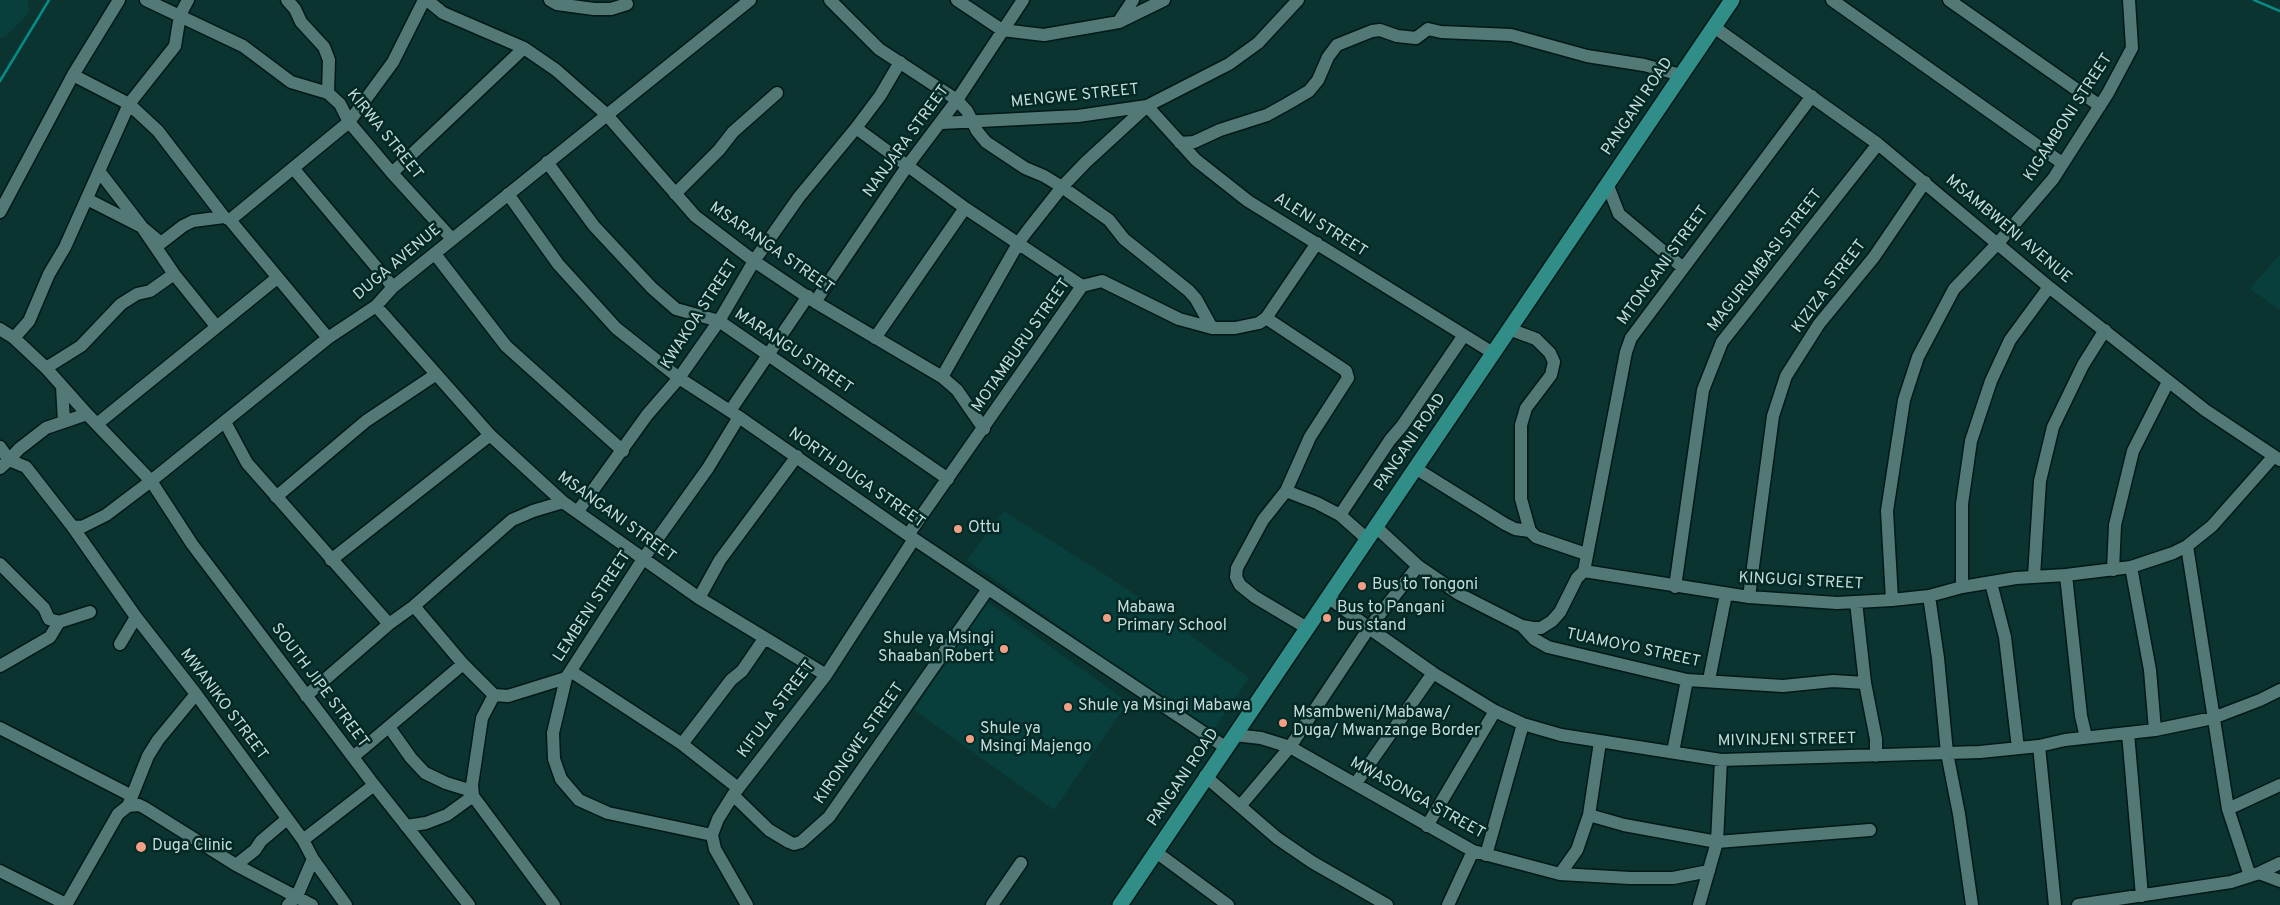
<!DOCTYPE html>
<html>
<head>
<meta charset="utf-8">
<style>
  body { margin:0 }
  canvas { display:block; background:#0b3330 }
</style>
</head>
<body>
<canvas width="2280" height="905"></canvas>
<script>
const ctx = document.querySelector('canvas').getContext('2d');
ctx.lineJoin = 'round';
function paint(path, color) {
  ctx.fillStyle = color;
  ctx.fill(path, 'evenodd');
}
function shape(rows) {
  const path = new Path2D();
  for (const r of rows) {
    path.moveTo(r[0], r[1]);
    for (let i = 2; i < r.length; i += 2) path.lineTo(r[i], r[i + 1]);
  }
  return path;
}
function strokePath(path, color, width, dash) {
  ctx.strokeStyle = color;
  ctx.lineWidth = width;
  ctx.lineCap = dash ? 'butt' : 'round';
  ctx.setLineDash(dash || []);
  ctx.stroke(path);
}
function label(font, color, halo, rows, align = 'center') {
  ctx.font = font + ' Overpass,sans-serif';
  ctx.lineWidth = 5;
  ctx.setLineDash([]);
  ctx.textBaseline = 'middle';
  ctx.strokeStyle = halo;
  ctx.fillStyle = color;
  for (const [text, x, y, turn = 0] of rows) {
    ctx.save();
    ctx.translate(x, y);
    ctx.rotate((+turn || 0) * Math.PI / 180);
    ctx.textAlign = isNaN(turn) ? turn : align;
    if (halo) ctx.strokeText(text, 0, 0);
    ctx.fillText(text, 0, 0);
    ctx.restore();
  }
}
paint(shape([
  [0,0,28,0,29,13,5,37,0,38],
  [2280,254,2280,310,2250,289],
  [1004,511,1126,588,1249,678,1213,730,1090,648,967,560],
  [988,602,1128,702,1054,810,914,710]
]), '#083e3b');
strokePath(shape([
  [2254,0,2280,11],
  [0,81,49,0]
]), '#088b84', 2.5);
const minor = shape([
  [146,0,243,46,291,82,328,93,340,104,349,122,392,173,452,239],
  [287,0,295,9,301,22,324,47,329,60,328,93],
  [427,0,443,13,524,48,556,70,606,114,695,216,754,261,815,302,942,377,957,390,984,429],
  [550,0,557,4,594,9,611,9,627,4],
  [830,0,879,49,957,100,967,111,977,131,986,142,1025,168,1044,176,1062,187,1109,220,1124,239,1189,291,1196,299,1212,328],
  [957,0,1002,30,1044,35,1119,22,1164,0],
  [1832,0,2062,163],
  [1949,0,2100,106],
  [1119,21,1133,0],
  [1714,27,1878,144,2049,287,2205,410,2280,460],
  [73,75,129,104,158,131,224,217,230,220,328,338],
  [941,123,1078,116,1147,106,1229,64,1258,43,1298,0],
  [856,128,965,208,1082,286],
  [1180,143,1194,142,1220,130,1267,115,1287,104,1309,91,1318,80,1328,57,1337,45,1372,31,1380,30,1397,36,1416,38,1428,29,1441,32,1511,35,1587,56,1644,65,1681,75],
  [547,162,594,226,652,288,676,309,719,321,948,479],
  [293,168,393,287],
  [99,171,142,227,161,243,183,226,193,221,224,217],
  [392,173,524,48],
  [1608,186,1619,214,1682,267],
  [508,194,558,264,616,328,679,378,739,417,914,539,1225,747],
  [675,194,719,150,733,132,777,93],
  [87,199,142,227,174,274,216,326],
  [0,212,73,75,119,0],
  [230,220,349,122,393,62,424,0],
  [435,254,506,346,623,451],
  [815,302,908,165,957,100,1023,0],
  [376,306,490,435,563,502,699,598,826,675],
  [1266,318,1346,371,1348,378,1310,437,1286,491,1263,520,1237,568,1236,577,1240,585,1255,597,1307,628],
  [0,329,14,338,46,368,87,414],
  [1509,329,1536,339,1550,353,1554,362,1551,375,1526,408,1521,425,1521,499,1530,531],
  [14,338,29,321,49,274,65,247,129,104,175,46,180,15,188,0],
  [875,338,965,208],
  [46,368,81,346,121,304,137,294,150,291,174,274],
  [942,377,1019,242,1028,230,1062,187,1086,162,1147,106,1196,160,1248,201,1493,353],
  [62,386,64,422],
  [730,411,808,296],
  [225,422,247,463,389,624],
  [97,424,277,278],
  [0,447,9,460,19,449,46,428,87,414,151,481,192,544,374,785,469,905],
  [0,468,9,460,26,467,72,526,82,527,106,515,151,481,328,338,376,306,393,287,750,0],
  [1415,468,1505,524,1515,529,1530,531,1536,537,1586,554],
  [1286,491,1317,503,1340,515,1367,539],
  [276,497,366,421,435,375],
  [578,511,647,415,679,378,719,321,754,261,799,197,856,128,880,96,900,62],
  [1340,515,1390,440,1402,426,1464,335],
  [72,526,136,617,196,694,303,840,313,859,346,905],
  [1376,527,1418,566,1459,594,1522,626,1533,628,1541,628,1552,621,1560,612,1577,578,1584,571,1749,597,1837,603,1892,600,1929,596,1962,587,2016,578,2066,575,2131,567,2173,553,2187,546,2212,526,2274,456],
  [908,535,1082,286,1102,281,1179,319,1212,328,1235,328,1259,323,1266,318,1317,243],
  [2187,546,2228,809,2250,876],
  [331,560,490,435],
  [0,564,44,608,49,619,59,622],
  [2131,567,2150,670,2155,730],
  [2113,570,2115,525,2133,451,2168,382],
  [1584,571,1626,352,1631,338,1812,96],
  [2066,575,2081,716,2086,737],
  [2034,576,2040,481,2053,427,2083,365,2105,330],
  [1991,583,2005,637,2018,748],
  [1675,587,1703,390,1722,342,1878,144],
  [1962,587,1962,504,1971,441,1991,381,2010,340,2049,287],
  [1929,596,1938,658,1947,753,1959,814,1972,905],
  [1328,597,1369,628,1433,673,1495,711,1523,724,1561,735,1721,760,1980,752,2039,746,2065,740,2155,730,2213,718,2260,700,2280,690],
  [1749,597,1773,416,1786,376,1819,324,1874,257,1925,182],
  [699,598,720,560,797,456],
  [1892,600,1887,511,1904,400,1918,357,1954,289,1998,243,2053,179,2108,93,2132,48,2129,0],
  [1856,602,1865,683,1876,739,1876,756],
  [414,606,463,664,494,695,508,696,566,678,643,559,708,468,739,417],
  [1522,626,1534,639,1548,647,1687,680,1783,686,1833,681,1865,683],
  [120,644,136,617],
  [0,666,50,637,59,622,90,612],
  [572,672,682,744,738,788],
  [566,678,553,733,554,759,561,779,579,800,608,813,712,835],
  [1709,680,1726,594],
  [494,695,482,718,472,785,473,796,554,905],
  [306,696,389,624,414,606,512,520,533,511,563,502],
  [389,727,411,758,425,773,446,783,472,791],
  [0,728,130,795],
  [2128,733,2142,896],
  [1234,735,1261,738,1290,747,1473,851,1560,874,1630,878,1673,878,1709,871],
  [682,744,731,680,742,671,764,639],
  [2039,746,2055,905],
  [1673,752,1687,680],
  [353,757,463,664],
  [1205,776,1277,838,1312,862,1387,905],
  [1356,783,1433,673],
  [733,795,769,830,789,842,794,844,801,842,829,817,988,589],
  [1241,805,1290,747,1369,628,1418,566],
  [128,806,139,805,145,808,236,865,312,905],
  [2228,809,2280,785],
  [1589,815,1624,825,1717,842,1870,830],
  [406,826,426,823,447,815,473,796],
  [1427,826,1495,711],
  [303,840,374,785],
  [1156,852,1228,905],
  [1486,855,1523,724],
  [236,865,255,850,261,841,287,819],
  [0,871,66,904],
  [2259,873,2280,863],
  [1560,874,1577,850,1589,815,1600,742],
  [66,905,118,814,128,806,148,756,158,740,196,694],
  [288,905,297,896,313,859],
  [747,905,715,849,712,835,718,819,733,795,826,675,914,539],
  [992,905,1021,863],
  [1448,905,1473,851],
  [1699,905,1717,842,1721,760],
  [2078,905,2231,882,2259,873,2280,881]
]);
const major = shape([
  [1120,905,1732,0]
]);
strokePath(minor, '#001917', 15);
strokePath(major, '#001917', 18);
strokePath(minor, '#537976', 12);
strokePath(major, '#308d87', 15);
for (const [x, y, r, color] of [
  [958,529,5,"#f39f84"],
  [1362,586,5,"#f39f84"],
  [1107,618,5,"#f39f84"],
  [1327,618,5,"#f39f84"],
  [1004,649,5,"#f39f84"],
  [1068,707,5,"#f39f84"],
  [1283,723,5,"#f39f84"],
  [970,739,5,"#f39f84"],
  [141,847,6,"#f39f84"]
]) {
  const dot = new Path2D();
  dot.arc(x, y, r, 0, 2 * Math.PI);
  ctx.fillStyle = color;
  ctx.fill(dot);
  strokePath(dot, '#012926', 2);
}
label('16px', '#c6dad8', '#012926', [
  ["MENGWE STREET",1075,97,-6],
  ["PANGANI ROAD",1638,107,-56],
  ["KIGAMBONI STREET",2069,118,-57],
  ["KIRWA STREET",384,135,51],
  ["NANJARA STREET",907,142,-54],
  ["ALENI STREET",1320,226,32],
  ["MSAMBWENI AVENUE",2008,230,40],
  ["MSARANGA STREET",771,249,35],
  ["MAGURUMBASI STREET",1766,261,-52],
  ["DUGA AVENUE",398,263,-40],
  ["MTONGANI STREET",1664,266,-54],
  ["KIZIZA STREET",1830,287,-53],
  ["KWAKOA STREET",700,315,-57],
  ["MOTAMBURU STREET",1022,346,-55],
  ["MARANGU STREET",793,352,34],
  ["PANGANI ROAD",1411,443,-56],
  ["NORTH DUGA STREET",856,479,35],
  ["MSANGANI STREET",616,518,36],
  ["KINGUGI STREET",1801,582,3],
  ["LEMBENI STREET",593,607,-57],
  ["TUAMOYO STREET",1633,649,12],
  ["SOUTH JIPE STREET",319,686,53],
  ["MWANIKO STREET",223,705,53],
  ["KIFULA STREET",777,710,-53],
  ["MIVINJENI STREET",1787,741,-1],
  ["KIRONGWE STREET",860,744,-55],
  ["PANGANI ROAD",1184,778,-56],
  ["MWASONGA STREET",1417,799,29]
]);
label('16px', '#c6dad8', '#012926', [
  ["Ottu",968,529],
  ["Bus to Tongoni",1372,586],
  ["Mabawa",1117,609],
  ["Primary School",1117,627],
  ["Bus to Pangani",1337,609],
  ["bus stand",1337,627],
  ["Shule ya Msingi",994,640,"right"],
  ["Shaaban Robert",994,658,"right"],
  ["Shule ya Msingi Mabawa",1078,707],
  ["Msambweni/Mabawa/",1293,714],
  ["Duga/ Mwanzange Border",1293,732],
  ["Shule ya",980,730],
  ["Msingi Majengo",980,748],
  ["Duga Clinic",152,847]
], 'left');
</script>
</body>
</html>
